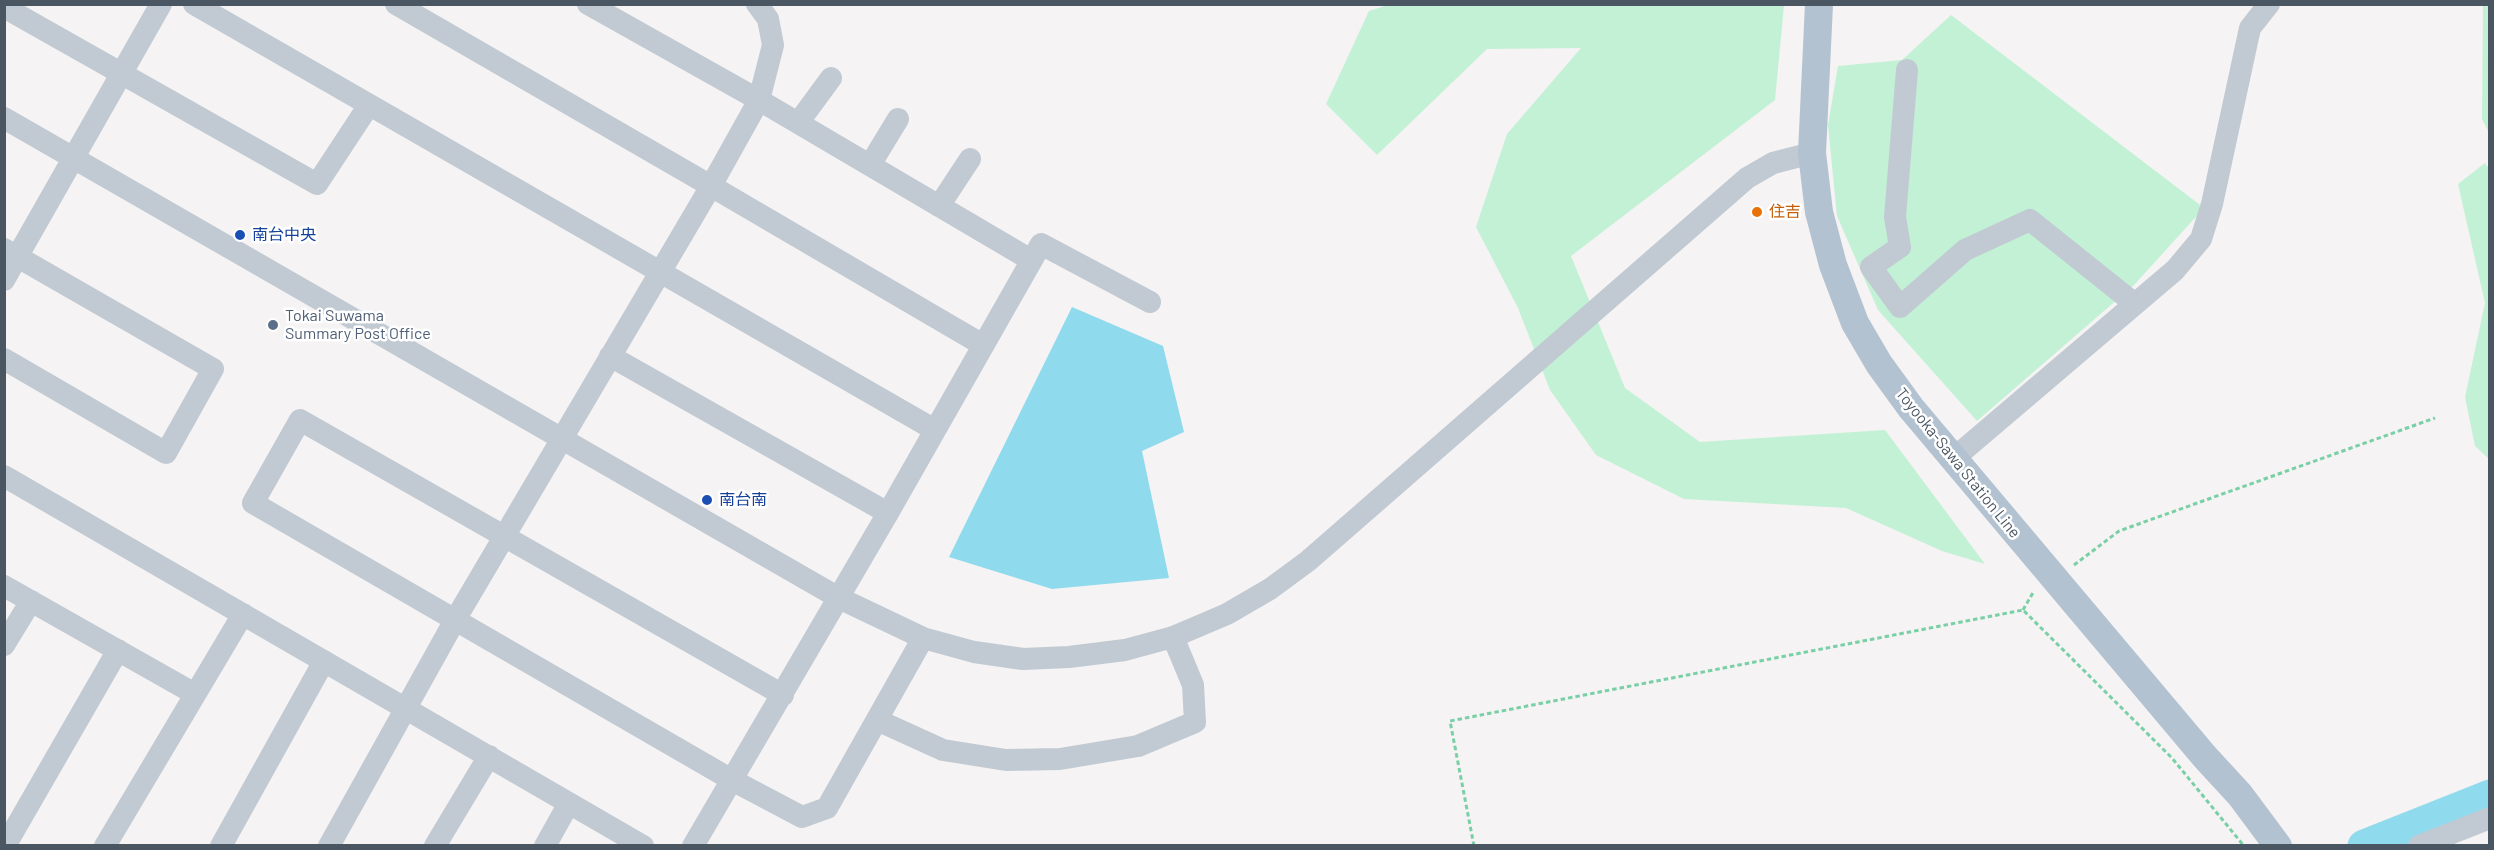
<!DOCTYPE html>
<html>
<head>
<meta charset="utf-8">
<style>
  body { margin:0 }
  #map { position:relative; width:2494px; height:850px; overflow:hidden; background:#f5f3f3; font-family:Barlow,sans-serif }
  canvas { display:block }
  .frame { position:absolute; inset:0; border:6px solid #4a5661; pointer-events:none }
</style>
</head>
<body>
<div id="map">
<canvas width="2494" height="850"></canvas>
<div class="frame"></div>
</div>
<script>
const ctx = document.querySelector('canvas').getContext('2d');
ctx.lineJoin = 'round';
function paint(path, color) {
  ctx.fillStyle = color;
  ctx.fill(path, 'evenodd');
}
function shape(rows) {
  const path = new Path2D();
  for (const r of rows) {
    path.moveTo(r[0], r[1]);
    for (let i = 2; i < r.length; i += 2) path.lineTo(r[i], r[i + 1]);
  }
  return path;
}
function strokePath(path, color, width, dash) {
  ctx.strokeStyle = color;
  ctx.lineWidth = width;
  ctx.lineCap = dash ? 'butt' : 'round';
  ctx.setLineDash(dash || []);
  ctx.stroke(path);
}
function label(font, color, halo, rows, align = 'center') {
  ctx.font = font + ' Barlow,"Noto Sans JP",sans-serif';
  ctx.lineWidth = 5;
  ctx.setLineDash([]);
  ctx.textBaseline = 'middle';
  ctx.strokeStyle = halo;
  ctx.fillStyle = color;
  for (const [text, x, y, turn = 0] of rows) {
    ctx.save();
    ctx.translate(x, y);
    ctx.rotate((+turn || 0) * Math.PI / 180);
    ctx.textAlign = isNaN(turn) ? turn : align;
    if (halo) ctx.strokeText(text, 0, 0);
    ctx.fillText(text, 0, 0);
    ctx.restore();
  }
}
paint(shape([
  [1388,5,1784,5,1775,100,1571,256,1625,388,1700,442,1885,430,1985,564,1942,551,1846,508,1684,499,1596,455,1550,390,1518,308,1476,227,1507,134,1581,48,1487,49,1377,155,1326,104,1369,11],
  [2483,5,2489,5,2489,133,2482,119],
  [1951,15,2204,208,2134,285,1977,421,1878,310,1837,216,1828,125,1838,66,1902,60],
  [2485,163,2490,170,2489,459,2475,446,2465,397,2485,303,2458,184]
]), '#c3f1d5');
paint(shape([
  [1072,307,1163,346,1184,432,1142,451,1169,578,1052,589,949,557]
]), '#90daee');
strokePath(shape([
  [2364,846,2490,796]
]), '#90daee', 33);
strokePath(shape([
  [2074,565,2119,531,2435,418],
  [2023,610,2034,591],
  [1474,846,1450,721,2023,610,2172,758,2244,846]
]), '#7ad0a6', 3, [4.5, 3]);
strokePath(shape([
  [194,4,935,430],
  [588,4,759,100,1031,260],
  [757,4,768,19,773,45,759,100,711,186,983,345],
  [4,7,317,184,369,105],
  [1907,70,1895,217,1900,247,1871,267,1900,307,1965,250,2030,220,2135,304],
  [4,118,839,598,923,638,974,652,1023,659,1069,657,1125,650,1173,637,1227,614,1270,589,1308,561,1747,178,1773,163,1812,153],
  [798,123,831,78],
  [870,165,898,119],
  [939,206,970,159],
  [4,249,213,369,166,453,4,359],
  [4,280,161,4],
  [610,356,888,513],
  [1953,459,2175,270,2201,239,2212,204,2250,28,2269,4],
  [4,476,643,846],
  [4,586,195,694],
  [4,645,31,601],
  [783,695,300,420,253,503,732,780,802,817,827,808,923,638],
  [877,720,943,750,1006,760,1060,759,1138,746,1195,722,1193,685,1173,637],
  [5,846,118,650],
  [105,846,243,614],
  [221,846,324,661],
  [329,846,455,620,711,186,396,4],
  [435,846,489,756],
  [545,846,569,803],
  [693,846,888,513,1041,244,1150,302],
  [2419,846,2490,818]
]), '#c1cad2', 22);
strokePath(shape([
  [1819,4,1812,153,1819,212,1833,265,1855,323,1879,364,1911,408,2205,757,2240,795,2278,846]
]), '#b3c2d1', 28);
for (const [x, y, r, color] of [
  [1757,212,6,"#e8710a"],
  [240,235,6,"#1a4fb4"],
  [273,325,6,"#5c6f8a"],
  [707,500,6,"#1a4fb4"]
]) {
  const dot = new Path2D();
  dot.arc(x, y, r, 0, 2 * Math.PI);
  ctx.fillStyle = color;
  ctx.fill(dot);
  strokePath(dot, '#fff', 2);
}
label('16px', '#c56008', '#fff', [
  ["住吉",1769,212]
], 'left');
label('16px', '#164399', '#fff', [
  ["南台中央",252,235],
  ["南台南",719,500]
], 'left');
label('16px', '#4e5e75', '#fff', [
  ["Tokai Suwama",285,316],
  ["Summary Post Office",285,334]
], 'left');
label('16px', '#4a5661', '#fff', [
  ["Toyooka-Sawa Station Line",1958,463,51]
]);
</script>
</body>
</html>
